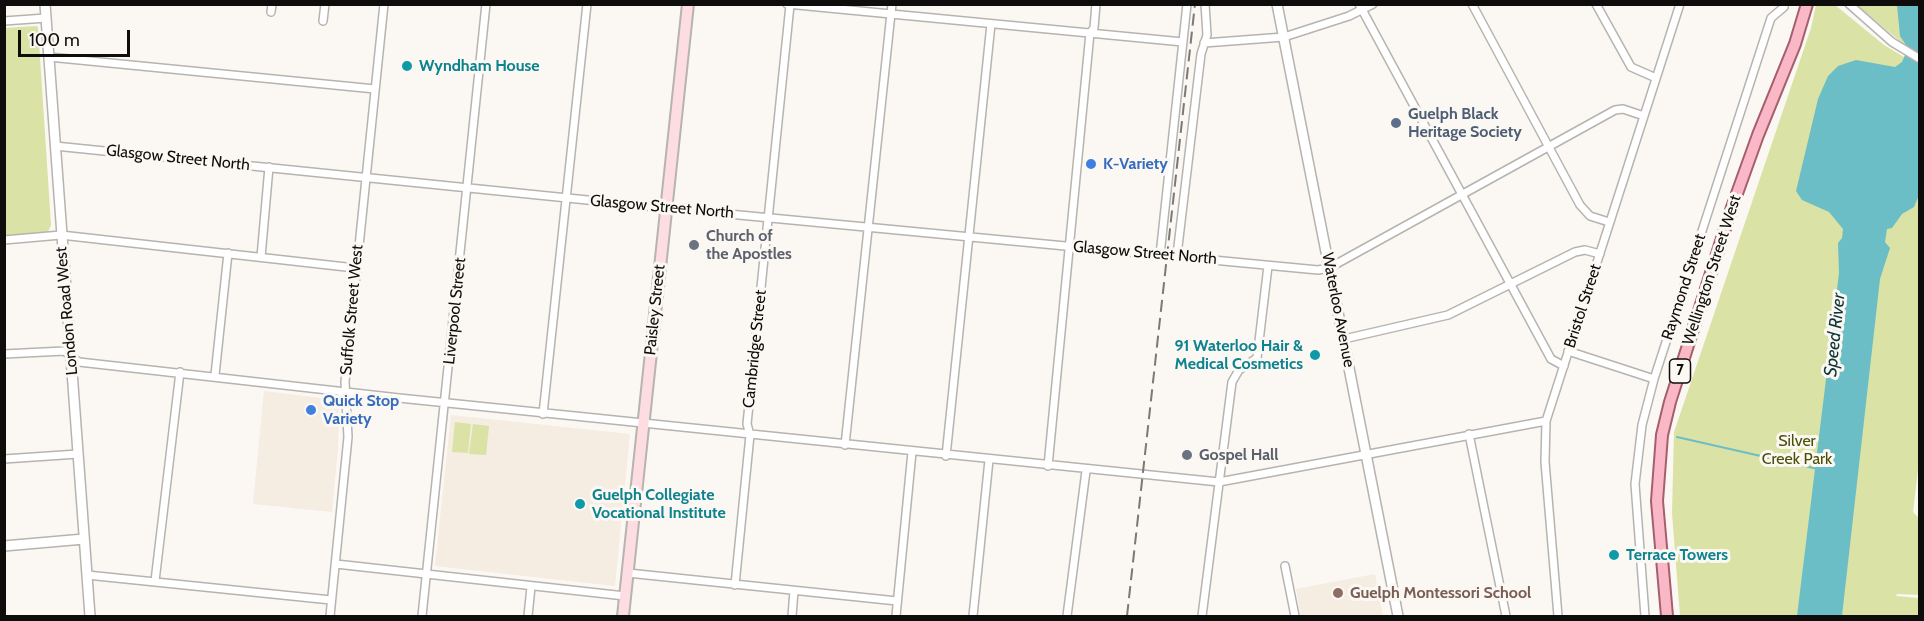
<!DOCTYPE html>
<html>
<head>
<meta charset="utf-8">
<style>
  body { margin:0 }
  #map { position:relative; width:1924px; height:621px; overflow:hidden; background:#fbf7f3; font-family:Cabin,sans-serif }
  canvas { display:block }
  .frame { position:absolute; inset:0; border:6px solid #0e0d0b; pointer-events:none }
  .scale { position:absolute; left:18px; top:30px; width:112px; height:27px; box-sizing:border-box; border:3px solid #0e0d0b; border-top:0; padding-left:8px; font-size:18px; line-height:21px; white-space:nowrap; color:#0e0d0b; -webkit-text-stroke:4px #fbf7f3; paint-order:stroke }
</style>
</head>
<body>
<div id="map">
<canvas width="1924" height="621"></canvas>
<div class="frame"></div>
<div class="scale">100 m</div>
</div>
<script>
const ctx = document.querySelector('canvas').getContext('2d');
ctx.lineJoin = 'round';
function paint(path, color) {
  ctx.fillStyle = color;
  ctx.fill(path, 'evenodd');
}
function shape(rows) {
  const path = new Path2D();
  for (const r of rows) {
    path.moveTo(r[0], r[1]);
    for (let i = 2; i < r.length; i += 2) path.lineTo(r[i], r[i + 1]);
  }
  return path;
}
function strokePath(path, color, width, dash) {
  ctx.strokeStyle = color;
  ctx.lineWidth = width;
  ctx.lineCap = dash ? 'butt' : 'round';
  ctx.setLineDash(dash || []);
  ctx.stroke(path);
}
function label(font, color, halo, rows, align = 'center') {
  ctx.font = font + ' Cabin,sans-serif';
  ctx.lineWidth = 6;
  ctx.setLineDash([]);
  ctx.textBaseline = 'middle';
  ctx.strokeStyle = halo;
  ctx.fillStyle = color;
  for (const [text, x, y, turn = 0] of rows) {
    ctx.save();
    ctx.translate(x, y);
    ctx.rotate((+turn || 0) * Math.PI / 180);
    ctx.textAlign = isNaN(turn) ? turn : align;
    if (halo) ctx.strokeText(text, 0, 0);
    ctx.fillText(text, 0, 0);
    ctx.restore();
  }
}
paint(shape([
  [264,391,337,400,339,405,338,448,332,512,253,504],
  [451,415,630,434,615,586,435,566],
  [1375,574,1383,616,1301,616,1296,589]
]), '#f5ece2');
paint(shape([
  [1816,5,1835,5,1884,45,1919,66,1920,453,1913,512,1919,518,1920,595,1897,594,1896,596,1919,598,1919,616,1680,616,1672,513,1674,432,1811,28],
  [1857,5,1919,5,1908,48],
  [36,26,38,27,51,225,48,232,5,236,5,28],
  [455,422,471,424,468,453,452,452],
  [473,424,489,426,486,455,469,454]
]), '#dae2a5');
paint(shape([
  [1897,5,1919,5,1919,195,1914,207,1902,214,1892,228,1887,229,1885,242,1890,248,1880,279,1842,616,1797,616,1839,273,1838,243,1842,238,1843,229,1829,212,1802,200,1796,191,1818,99,1828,76,1838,66,1856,60,1895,67,1902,62,1908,48,1900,36]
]), '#6cbec6');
strokePath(shape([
  [1677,437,1818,469]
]), '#6cbec6', 2);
const minor = shape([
  [787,4,1183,42],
  [1359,4,1551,359,1564,366],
  [1472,4,1580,205,1590,216,1609,222],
  [1596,4,1631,67,1656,78],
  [1849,4,1892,42,1920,59],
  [271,12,272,4],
  [4,21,46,18],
  [323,21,325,4],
  [1204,43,1284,37,1349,16,1373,4],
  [49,57,375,89],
  [55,146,676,209,1318,270,1329,268,1615,110,1623,109,1644,116],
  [4,240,61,235,355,268],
  [1160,255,1187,4],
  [1177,255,1201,54,1207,35,1205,4],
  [261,257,269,167],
  [1344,339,1448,315,1575,252,1585,250,1600,254],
  [1568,351,1654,379],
  [4,354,64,351,79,362,399,398,1219,482,1546,421],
  [215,375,228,253],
  [543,414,587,4],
  [1469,434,1506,616],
  [845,445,892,4],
  [946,456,991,24],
  [4,459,78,454],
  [1048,466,1090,33,1094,28,1096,4],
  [336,564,625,596],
  [1285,566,1295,616],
  [628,573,897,601],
  [87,575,331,600],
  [155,581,180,372],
  [735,585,750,435,747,424,790,5],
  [330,616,348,437,345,382,384,4],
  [422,616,486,4],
  [528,616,531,587],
  [792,616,794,591],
  [896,616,912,452],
  [973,616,989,460],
  [1067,616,1086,471],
  [1202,616,1232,382,1239,370,1257,358,1268,266],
  [1558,616,1545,462,1546,421,1680,4],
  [1645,616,1635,484,1642,425,1654,379,1771,18,1784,7]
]);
const tertiary = shape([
  [45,4,90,616],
  [1277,4,1398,616],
  [4,546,84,539]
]);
const secondary = shape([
  [623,616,688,4]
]);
const primary = shape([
  [1667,616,1657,501,1662,435,1670,402,1730,213,1758,135,1795,44,1807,4]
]);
strokePath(minor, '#b7b4b0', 10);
strokePath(tertiary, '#b7b4b0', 12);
strokePath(secondary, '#b7b4b0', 14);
strokePath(primary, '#a55e6c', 14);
strokePath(minor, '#fff', 7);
strokePath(tertiary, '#fff', 9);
strokePath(secondary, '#fddce2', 10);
strokePath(primary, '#fab8c6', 10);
strokePath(shape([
  [1127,616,1195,4]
]), '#7b7875', 2, [12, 6]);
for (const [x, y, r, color] of [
  [407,66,6,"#0f9aa8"],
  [1396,123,6,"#5c6f8a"],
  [1091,164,6,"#3f7fe0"],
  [694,245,6,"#6b7280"],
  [1315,355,6,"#0f9aa8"],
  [311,410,6,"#3f7fe0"],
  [1187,455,6,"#6b7280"],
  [580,504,6,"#0f9aa8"],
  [1614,555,6,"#0f9aa8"],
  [1338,593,6,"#8d6e63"]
]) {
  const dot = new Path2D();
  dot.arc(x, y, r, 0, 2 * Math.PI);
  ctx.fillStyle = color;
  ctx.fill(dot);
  strokePath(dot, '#fbf7f3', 2);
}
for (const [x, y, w] of [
  [1680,371,21]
]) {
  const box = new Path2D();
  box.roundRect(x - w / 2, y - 12, w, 24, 4.5);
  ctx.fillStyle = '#fbf7f3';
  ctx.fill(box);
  strokePath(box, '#0e0d0b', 1.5);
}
label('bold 15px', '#0e0d0b', null, [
  ["7",1680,371]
]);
label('bold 16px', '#0d838f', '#fbf7f3', [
  ["Wyndham House",419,66],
  ["91 Waterloo Hair &",1303,346,"right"],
  ["Medical Cosmetics",1303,364,"right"],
  ["Guelph Collegiate",592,495],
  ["Vocational Institute",592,513],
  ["Terrace Towers",1626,555]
], 'left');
label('bold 16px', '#4e5e75', '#fbf7f3', [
  ["Guelph Black",1408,114],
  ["Heritage Society",1408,132]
], 'left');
label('16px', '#0e0d0b', '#fbf7f3', [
  ["Glasgow Street North",178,158,6],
  ["Glasgow Street North",662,207,5],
  ["Glasgow Street North",1145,253,5],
  ["Wellington Street West",1712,270,-72],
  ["Raymond Street",1684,287,-72],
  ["Bristol Street",1583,306,-72],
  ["Suffolk Street West",352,310,-85],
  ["Paisley Street",655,310,-84],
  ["Waterloo Avenue",1338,310,79],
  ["London Road West",67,311,-95],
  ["Liverpool Street",455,311,-84],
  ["Cambridge Street",755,349,-84]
]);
label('bold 16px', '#366cbe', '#fbf7f3', [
  ["K-Variety",1103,164],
  ["Quick Stop",323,401],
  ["Variety",323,419]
], 'left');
label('bold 16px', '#5b616d', '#fbf7f3', [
  ["Church of",706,236],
  ["the Apostles",706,254],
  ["Gospel Hall",1199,455]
], 'left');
label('16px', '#4a4f07', '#fbf7f3', [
  ["Silver",1797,441],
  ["Creek Park",1797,459]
]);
label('bold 16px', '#785e54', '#fbf7f3', [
  ["Guelph Montessori School",1350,593]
], 'left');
label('italic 18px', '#0d3639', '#fbf7f3', [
  ["Speed River",1835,335,-84]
]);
</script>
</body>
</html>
